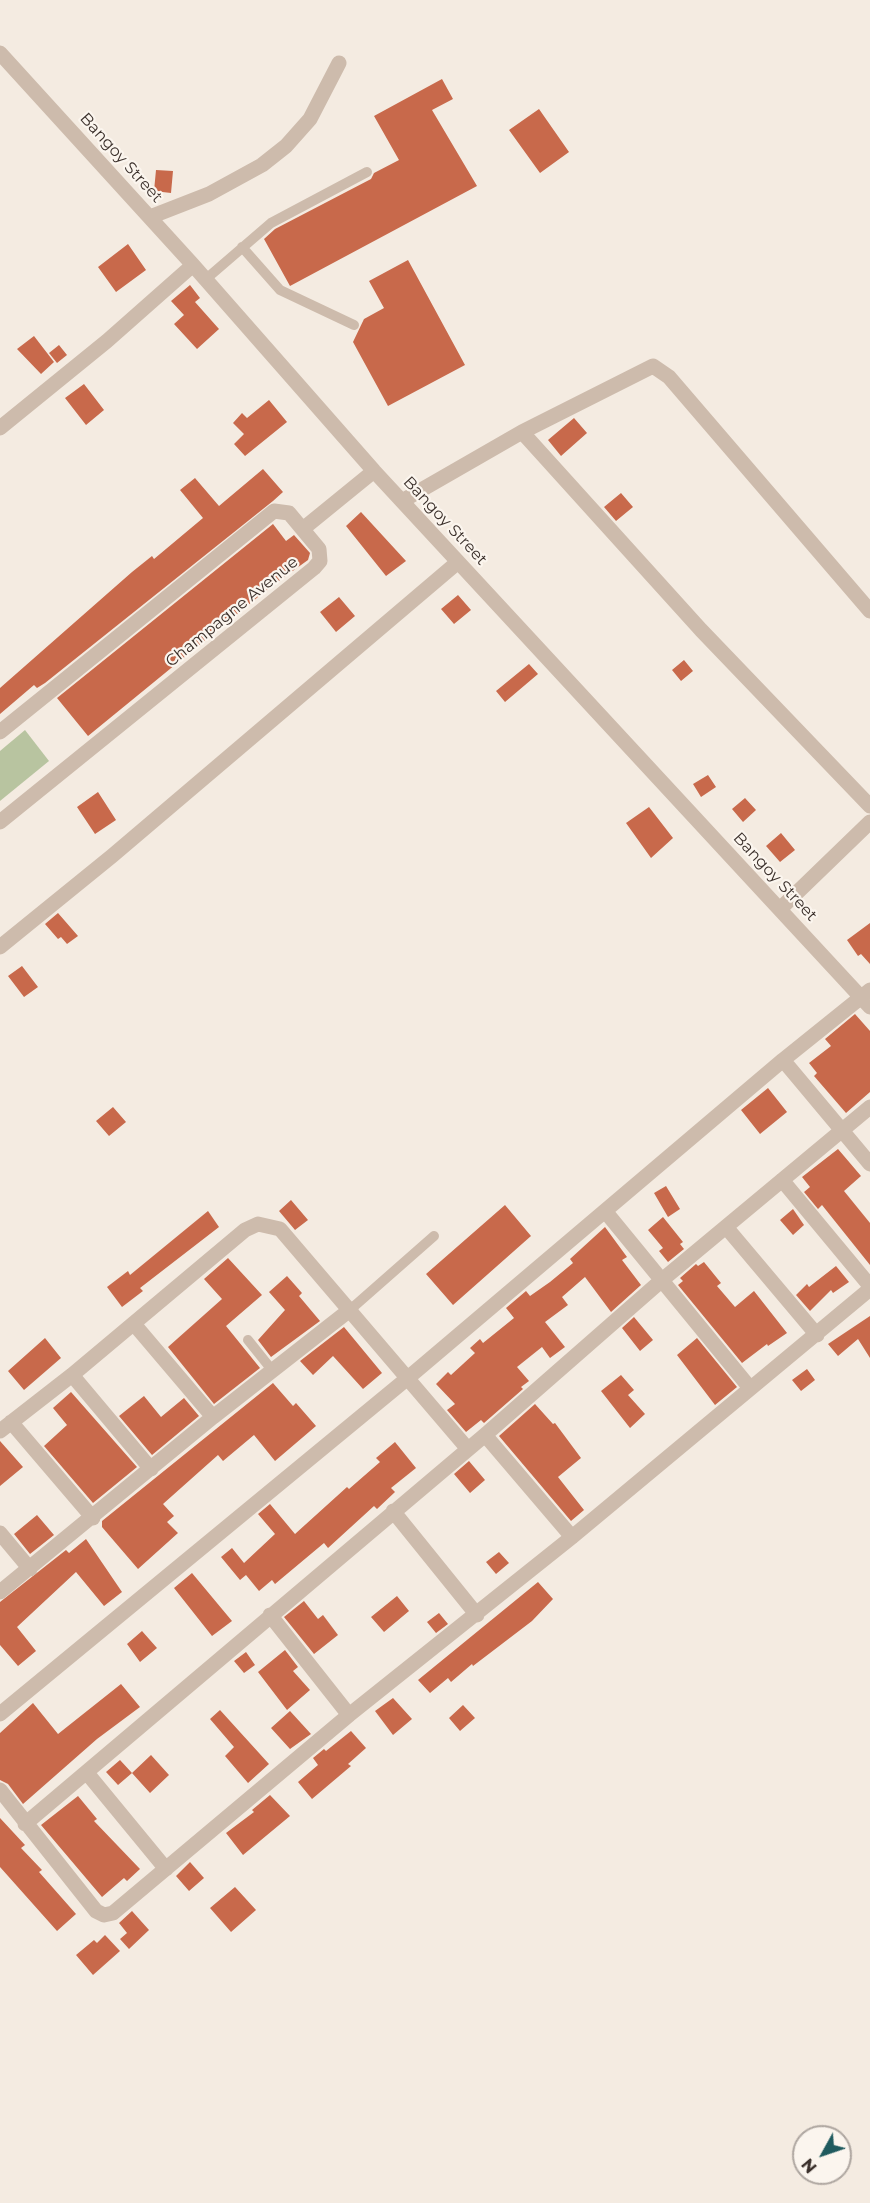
<!DOCTYPE html>
<html>
<head>
<meta charset="utf-8">
<style>
  body { margin:0 }
  #map { position:relative; width:870px; height:2203px; overflow:hidden; background:#f4ebe1; font-family:Montserrat,sans-serif }
  canvas { display:block }
  .north { position:absolute; left:792px; top:2125px; width:60px; height:60px; box-sizing:border-box; background:#fbf5ee; border:2px solid #aea6a0; border-radius:50%; rotate:230deg; font-size:16px; font-weight:700; line-height:24px; text-align:center; color:#3b302b }
  .north::after { content:''; display:block; margin:auto; width:21px; height:27px; background:#1f5a5e; clip-path:polygon(50% 0,100% 100%,50% 72%,0 100%) }
</style>
</head>
<body>
<div id="map">
<canvas width="870" height="2203"></canvas>
<div class="north">N</div>
</div>
<script>
const ctx = document.querySelector('canvas').getContext('2d');
ctx.lineJoin = 'round';
function paint(path, color) {
  ctx.fillStyle = color;
  ctx.fill(path, 'evenodd');
}
function shape(rows) {
  const path = new Path2D();
  for (const r of rows) {
    path.moveTo(r[0], r[1]);
    for (let i = 2; i < r.length; i += 2) path.lineTo(r[i], r[i + 1]);
  }
  return path;
}
function strokePath(path, color, width, dash) {
  ctx.strokeStyle = color;
  ctx.lineWidth = width;
  ctx.lineCap = dash ? 'butt' : 'round';
  ctx.setLineDash(dash || []);
  ctx.stroke(path);
}
function label(font, color, halo, rows, align = 'center') {
  ctx.font = font + ' Montserrat,sans-serif';
  ctx.lineWidth = 4.5;
  ctx.setLineDash([]);
  ctx.textBaseline = 'middle';
  ctx.strokeStyle = halo;
  ctx.fillStyle = color;
  for (const [text, x, y, turn = 0] of rows) {
    ctx.save();
    ctx.translate(x, y);
    ctx.rotate((+turn || 0) * Math.PI / 180);
    ctx.textAlign = isNaN(turn) ? turn : align;
    if (halo) ctx.strokeText(text, 0, 0);
    ctx.fillText(text, 0, 0);
    ctx.restore();
  }
}
paint(shape([
  [25,730,49,761,0,801,0,751]
]), '#b8c4a0');
paint(shape([
  [442,79,453,99,432,110,477,186,290,286,264,239,275,229,371,179,374,173,399,160,374,116],
  [539,109,569,152,540,173,509,130],
  [156,170,173,171,171,193,154,191],
  [128,244,146,270,116,292,98,267],
  [408,260,465,365,388,406,353,342,364,319,384,308,369,281],
  [190,285,200,298,195,302,219,329,197,349,174,324,184,315,171,301],
  [34,336,54,362,41,374,17,349],
  [59,345,67,355,57,363,49,353],
  [84,384,104,410,86,425,65,398],
  [269,400,287,422,245,456,234,444,244,434,233,423,242,413,247,418],
  [574,418,587,433,561,456,548,440],
  [263,469,283,492,273,501,45,683,37,688,34,685,0,714,0,688,132,572,152,556,154,559,203,518,180,490,195,478,219,506],
  [621,493,633,507,616,521,604,507],
  [361,512,406,561,386,576,346,526],
  [273,524,286,541,294,535,310,553,308,560,269,588,88,736,57,698],
  [458,595,471,610,454,624,441,609],
  [339,597,355,616,336,632,320,612],
  [684,660,693,671,681,681,672,670],
  [529,664,538,674,505,702,496,691],
  [708,775,716,787,701,797,693,784],
  [98,792,116,820,95,834,77,807],
  [745,798,756,810,743,822,732,809],
  [649,807,673,838,651,858,626,823],
  [781,833,795,850,780,862,766,846],
  [58,913,78,936,67,944,61,937,58,939,45,924],
  [870,923,870,964,861,954,858,956,847,940],
  [22,966,38,987,24,997,8,976],
  [855,1014,870,1031,870,1092,846,1113,814,1076,817,1073,809,1063,831,1046,825,1039],
  [768,1088,787,1112,760,1134,741,1110],
  [113,1107,126,1122,109,1136,96,1121],
  [838,1149,861,1176,844,1191,870,1223,870,1265,822,1205,818,1209,804,1192,810,1187,802,1177],
  [666,1186,680,1209,668,1217,654,1193],
  [291,1200,308,1220,295,1230,279,1211],
  [505,1205,531,1236,453,1305,426,1274],
  [793,1209,804,1225,793,1235,780,1220],
  [208,1211,219,1227,140,1288,143,1291,122,1307,107,1287,128,1271,130,1275],
  [663,1217,683,1242,680,1244,684,1249,668,1262,659,1251,663,1248,648,1230],
  [605,1227,627,1257,622,1260,641,1285,611,1312,585,1277,562,1297,568,1305,545,1322,565,1347,550,1358,542,1347,517,1367,529,1381,521,1387,523,1389,484,1423,481,1420,466,1432,447,1410,455,1404,436,1384,448,1372,451,1375,475,1353,470,1348,480,1339,483,1343,514,1318,506,1308,526,1291,530,1296,550,1282,573,1263,570,1259],
  [228,1258,262,1295,226,1326,260,1368,214,1404,168,1347,222,1299,204,1279],
  [704,1262,721,1283,717,1286,735,1307,754,1291,787,1333,768,1346,767,1344,742,1363,678,1285,683,1281,680,1278,696,1264,698,1266],
  [836,1266,849,1282,833,1293,831,1290,810,1311,796,1295,807,1284,809,1287],
  [287,1276,302,1293,299,1296,320,1321,271,1357,258,1340,285,1310,269,1292],
  [870,1316,870,1358,858,1339,838,1356,828,1344],
  [634,1317,653,1340,640,1351,622,1328],
  [344,1327,382,1373,363,1389,333,1356,313,1375,300,1361],
  [45,1338,61,1358,24,1390,8,1371],
  [697,1338,737,1387,715,1405,677,1355],
  [807,1369,815,1380,801,1391,792,1380],
  [621,1375,634,1390,628,1395,645,1414,630,1428,601,1391],
  [273,1383,293,1406,296,1403,316,1426,275,1461,254,1435,223,1461,218,1455,163,1504,174,1516,167,1522,178,1533,138,1569,102,1527,102,1521],
  [71,1392,137,1467,93,1503,44,1446,67,1425,53,1408],
  [144,1396,161,1417,184,1398,199,1416,152,1455,119,1416],
  [535,1404,553,1424,555,1423,581,1458,558,1477,584,1510,571,1521,499,1436],
  [0,1441,23,1467,0,1486],
  [395,1442,416,1468,391,1488,395,1492,377,1509,374,1506,328,1548,324,1543,275,1584,272,1580,259,1591,246,1575,240,1580,221,1557,232,1548,244,1563,275,1534,258,1514,270,1504,295,1534,347,1487,349,1489,380,1462,376,1458],
  [469,1461,485,1480,470,1493,454,1474],
  [37,1515,54,1535,30,1554,14,1534],
  [86,1539,122,1592,104,1606,76,1572,17,1627,36,1651,18,1666,0,1645,0,1602,66,1550,69,1553],
  [499,1552,509,1563,496,1574,486,1562],
  [192,1573,232,1621,212,1636,174,1588],
  [538,1582,553,1599,532,1621,473,1666,472,1664,451,1682,448,1678,430,1693,418,1680],
  [397,1596,409,1611,384,1632,371,1617],
  [304,1601,318,1619,323,1615,338,1635,314,1654,284,1617],
  [439,1613,448,1624,436,1633,427,1622],
  [142,1631,157,1648,140,1662,127,1644],
  [285,1650,298,1667,293,1671,310,1690,287,1710,258,1672],
  [246,1652,255,1665,244,1673,234,1661],
  [121,1684,140,1707,97,1739,23,1804,8,1784,0,1780,0,1733,33,1703,58,1734],
  [393,1698,412,1719,393,1735,375,1711],
  [463,1705,475,1718,460,1731,449,1718],
  [220,1710,269,1764,248,1783,225,1756,234,1747,210,1719],
  [290,1711,311,1734,290,1749,271,1728],
  [351,1731,366,1748,348,1764,351,1766,312,1799,298,1782,318,1765,313,1758,324,1749,326,1751],
  [151,1755,169,1775,150,1793,132,1773],
  [120,1760,132,1773,118,1785,106,1772],
  [270,1795,290,1816,243,1855,226,1833,254,1812,252,1810],
  [78,1796,97,1819,94,1821,140,1869,127,1881,124,1878,102,1897,41,1825],
  [0,1818,25,1845,21,1848,42,1870,39,1872,76,1914,57,1931,0,1867],
  [190,1862,204,1878,189,1891,176,1876],
  [235,1887,256,1910,231,1932,210,1908],
  [132,1911,149,1930,129,1949,120,1939,127,1933,119,1923],
  [105,1935,120,1951,93,1975,76,1955,94,1940,97,1943]
]), '#c8694b');
strokePath(shape([
  [242,247,280,290,354,325],
  [206,279,271,223,367,172],
  [351,1309,434,1236],
  [248,1340,272,1370]
]), '#cdbbac', 10);
strokePath(shape([
  [0,53,193,265,374,471,870,1007],
  [150,217,209,194,262,165,286,146,310,119,339,63],
  [0,428,107,341,193,265],
  [522,432,701,630,870,806],
  [402,501,522,432,653,366,669,377,870,611],
  [304,528,374,471],
  [0,732,274,511,289,513,319,549,320,561,314,568,0,822],
  [780,909,870,822],
  [0,947,112,856,458,562],
  [783,1060,870,1164],
  [782,1180,870,1286],
  [605,1211,750,1388],
  [726,1227,817,1335],
  [134,1324,213,1417],
  [72,1375,151,1469],
  [11,1422,93,1518],
  [0,1431,72,1375,245,1230,258,1224,280,1229,467,1448],
  [485,1435,572,1537],
  [393,1511,477,1615],
  [0,1533,30,1569],
  [0,1592,213,1417,351,1309],
  [270,1615,349,1715],
  [0,1714,409,1377,783,1060,870,990],
  [87,1773,166,1869],
  [0,1790,96,1911,104,1915,113,1913,349,1715,572,1537,870,1289],
  [25,1824,485,1435,662,1280,870,1107]
]), '#cdbbac', 15);
label('16px', '#3b302b', '#fbf5ee', [
  ["Bangoy Street",121,158,48],
  ["Bangoy Street",445,521,47],
  ["Champagne Avenue",232,612,-39],
  ["Bangoy Street",775,877,47]
]);
</script>
</body>
</html>
